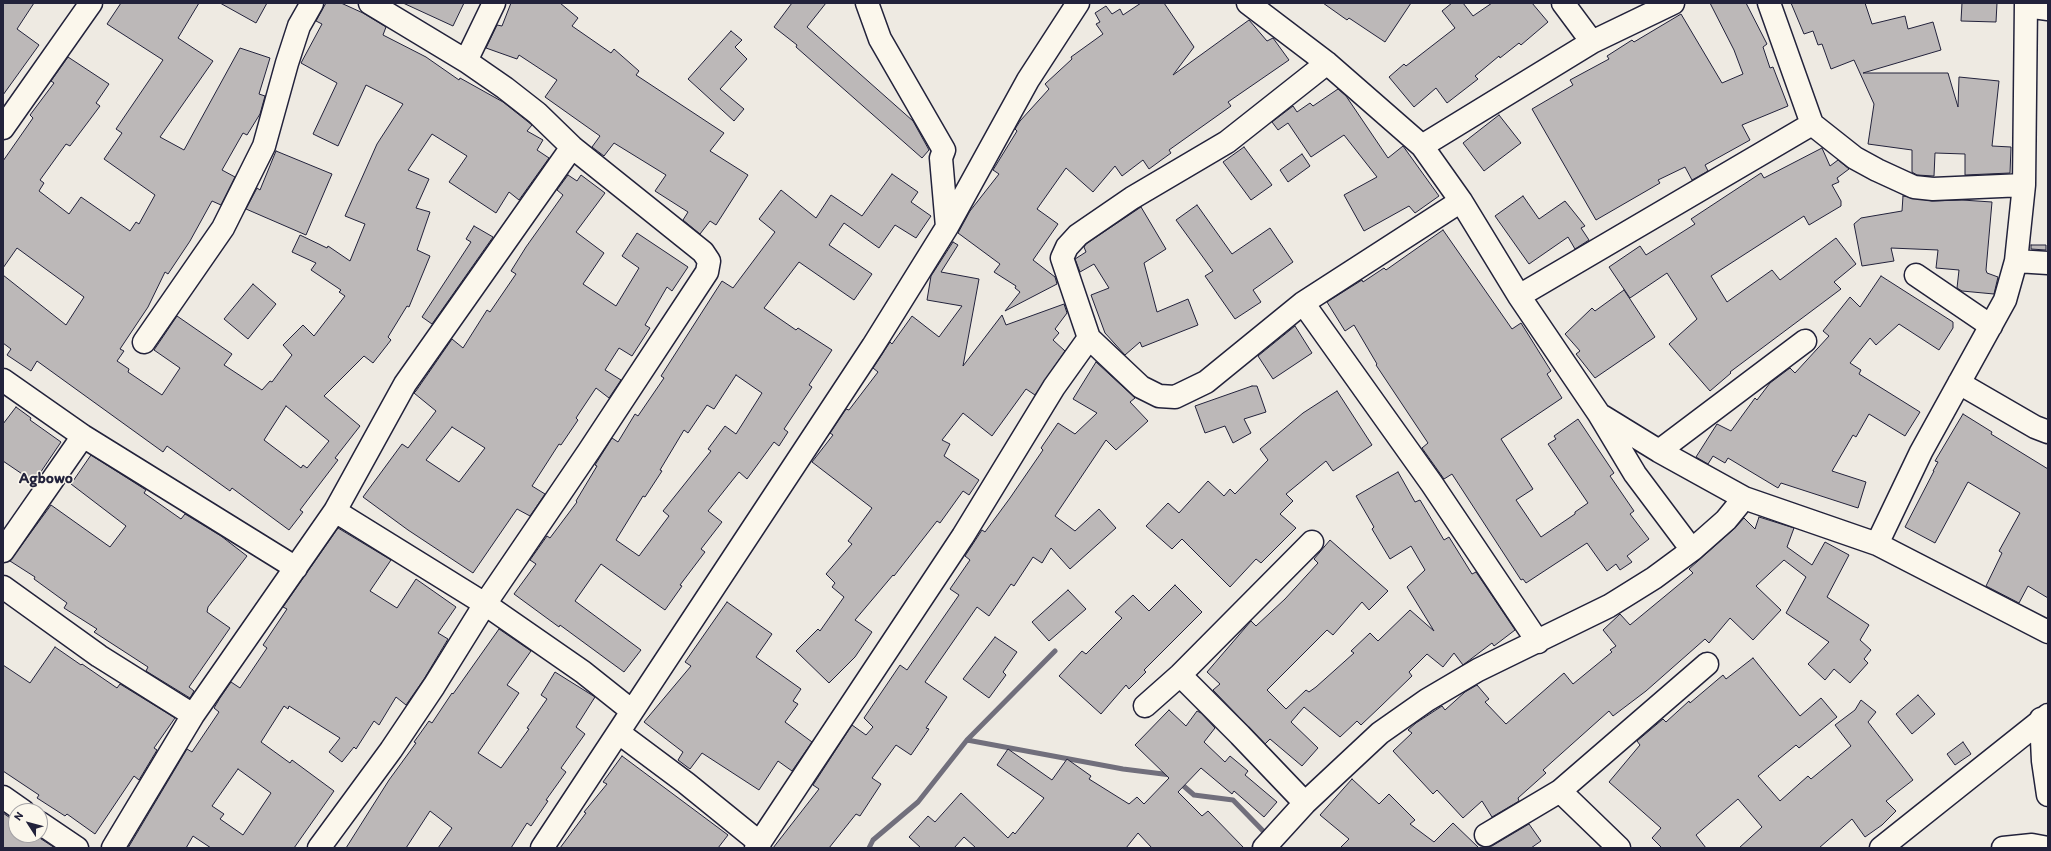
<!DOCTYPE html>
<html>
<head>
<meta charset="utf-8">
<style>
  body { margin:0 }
  #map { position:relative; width:2051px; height:851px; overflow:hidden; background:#eeeae2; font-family:Itim,sans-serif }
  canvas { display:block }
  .frame { position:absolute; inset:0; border:4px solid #22223b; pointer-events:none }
  .north { position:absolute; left:8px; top:803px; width:40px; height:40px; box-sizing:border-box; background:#fbf7ec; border:1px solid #a4a2a5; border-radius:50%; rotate:306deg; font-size:11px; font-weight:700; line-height:16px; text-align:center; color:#22223b }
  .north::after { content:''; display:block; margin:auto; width:14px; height:18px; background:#22223b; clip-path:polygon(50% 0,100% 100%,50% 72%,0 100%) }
</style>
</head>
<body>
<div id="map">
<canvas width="2051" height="851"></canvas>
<div class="frame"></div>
<div class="north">N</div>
</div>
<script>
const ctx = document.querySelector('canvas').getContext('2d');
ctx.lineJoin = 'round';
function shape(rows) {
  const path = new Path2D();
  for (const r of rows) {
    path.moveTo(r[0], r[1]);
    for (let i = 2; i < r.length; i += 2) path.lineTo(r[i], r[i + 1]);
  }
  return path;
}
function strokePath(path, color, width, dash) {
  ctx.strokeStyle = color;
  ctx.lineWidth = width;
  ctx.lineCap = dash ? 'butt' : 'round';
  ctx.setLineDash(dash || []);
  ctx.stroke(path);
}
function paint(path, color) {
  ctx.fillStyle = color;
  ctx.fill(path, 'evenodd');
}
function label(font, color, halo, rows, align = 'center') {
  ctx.font = font + ' Itim,sans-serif';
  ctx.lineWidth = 3;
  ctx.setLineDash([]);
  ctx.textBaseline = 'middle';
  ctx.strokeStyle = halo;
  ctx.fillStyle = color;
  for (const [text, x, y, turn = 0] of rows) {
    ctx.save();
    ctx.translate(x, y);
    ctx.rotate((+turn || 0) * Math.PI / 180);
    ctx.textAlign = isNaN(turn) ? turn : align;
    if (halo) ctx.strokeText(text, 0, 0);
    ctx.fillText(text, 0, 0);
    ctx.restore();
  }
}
strokePath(shape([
  [967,740,1123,769,1171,775],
  [1179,782,1194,795,1233,800,1268,836],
  [869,848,873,840,918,802,967,740,1055,651]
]), '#716f7c', 5);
const building = shape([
  [3,3,34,3,17,29,39,45,3,95,3,3],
  [121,3,199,3,178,38,213,61,160,137,184,150,240,48,270,58,259,94,265,96,260,114,247,135,243,133,222,170,235,177,221,205,212,201,190,241,168,274,165,272,148,307,120,349,124,351,117,361,129,369,128,372,162,395,180,368,154,350,177,316,232,354,224,365,262,390,270,381,272,382,292,355,283,345,303,325,314,336,345,296,339,292,341,290,311,270,316,263,292,252,300,235,327,248,328,246,350,261,365,224,345,216,377,144,403,104,366,85,338,146,313,134,337,83,301,63,322,24,316,21,326,3,341,3,363,13,386,27,383,35,426,57,459,80,460,78,503,102,532,125,527,131,543,140,537,150,549,158,519,200,509,192,496,213,449,182,467,156,432,134,408,170,429,179,416,208,430,212,417,250,430,256,409,307,407,306,388,337,391,340,373,363,364,356,324,396,360,426,335,458,338,460,300,510,303,512,289,530,232,488,230,491,167,446,163,452,37,361,31,371,7,355,11,349,3,343,3,275,66,325,84,297,17,248,3,268,3,161,33,118,30,115,54,83,51,81,68,57,109,84,96,103,100,106,70,146,66,144,40,180,44,183,39,191,69,214,81,197,130,231,136,222,139,224,155,195,104,159,122,133,116,129,163,60,107,24,121,3],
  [286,406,329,441,307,468,303,465,301,468,264,440,286,406],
  [220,3,267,3,256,23,220,3],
  [403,3,464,3,453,26,403,3],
  [511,3,560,3,578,18,572,26,611,53,614,49,639,71,636,75,724,133,710,151,748,175,716,225,710,221,700,234,683,220,688,212,655,191,666,175,614,143,604,156,592,147,600,136,545,97,557,80,519,55,517,59,486,48,497,25,502,26,511,3],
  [792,3,826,3,807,27,913,121,929,150,922,158,796,47,797,45,774,27,792,3],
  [1141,3,1164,3,1194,47,1173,75,1249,20,1267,41,1273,38,1289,60,1228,102,1231,106,1169,150,1171,153,1149,169,1143,160,1122,176,1115,166,1093,192,1066,168,1037,209,1058,224,1033,260,1055,277,1057,284,1005,311,1020,292,1015,288,1016,286,994,272,1000,264,958,233,970,211,999,174,993,170,1017,131,1015,129,1020,121,1049,89,1045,84,1072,59,1071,57,1103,34,1096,24,1100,22,1095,13,1106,6,1112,14,1120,9,1123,15,1141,3],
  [1323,3,1411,3,1385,42,1349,18,1347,20,1323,3],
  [1452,3,1463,3,1473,16,1492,3,1532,3,1548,22,1521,45,1519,43,1500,58,1499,56,1475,76,1478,79,1447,103,1436,88,1414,107,1389,77,1404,64,1406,66,1455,28,1442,11,1452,3],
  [1710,3,1746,3,1767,44,1763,47,1770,68,1773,67,1788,106,1742,125,1750,140,1705,165,1708,171,1692,180,1685,167,1658,180,1660,183,1596,220,1532,109,1573,85,1570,80,1609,59,1607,56,1632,40,1634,42,1681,14,1722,83,1743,74,1734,50,1710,3],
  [1791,3,1865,3,1872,24,1905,16,1908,29,1933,22,1941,50,1863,73,1948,73,1958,107,1959,77,1999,81,1992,146,2011,147,2010,173,1965,175,1965,154,1935,153,1934,176,1917,175,1912,172,1912,150,1868,144,1874,104,1854,60,1831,69,1822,44,1818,45,1813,31,1804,34,1791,3],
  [1962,3,1997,3,1996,22,1961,21,1962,3],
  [731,31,742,40,735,47,747,59,720,89,744,109,734,121,688,79,731,31],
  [1338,89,1346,96,1388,158,1403,146,1439,196,1415,213,1409,206,1364,231,1344,195,1377,177,1344,135,1311,157,1288,123,1278,130,1272,122,1293,106,1297,112,1310,103,1313,106,1338,89],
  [1499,115,1521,143,1484,171,1463,143,1499,115],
  [1244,147,1272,185,1251,200,1223,162,1244,147],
  [1822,148,1830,166,1838,160,1849,169,1837,178,1839,182,1832,185,1841,201,1841,206,1809,225,1804,216,1711,276,1727,302,1772,270,1780,280,1836,238,1856,264,1834,282,1841,289,1730,372,1731,373,1710,391,1669,344,1697,319,1667,273,1630,298,1609,267,1640,246,1646,255,1695,224,1691,219,1761,173,1764,178,1822,148],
  [276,151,332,174,306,235,246,209,257,188,260,190,276,151],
  [1302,154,1310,166,1288,182,1280,170,1302,154],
  [892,174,918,192,911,202,931,216,916,238,895,225,879,248,844,223,829,245,872,274,854,300,799,262,764,308,796,330,798,328,832,350,809,385,812,387,784,429,788,432,779,446,774,442,747,479,739,472,708,511,722,522,701,549,705,552,680,585,682,586,665,610,601,564,575,601,641,650,624,672,560,625,559,627,514,594,536,564,530,560,547,536,550,538,577,502,576,501,597,466,595,465,612,438,618,442,635,414,638,416,664,378,661,376,722,281,733,288,775,232,759,219,781,190,816,218,831,195,862,216,892,174],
  [736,375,762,393,736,434,725,426,708,449,711,451,663,511,669,516,639,556,616,540,643,496,645,497,662,471,660,470,684,430,688,433,707,405,714,409,736,375],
  [568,175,577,181,581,175,605,193,576,232,604,253,583,284,616,306,639,268,622,256,637,233,688,267,672,291,667,287,645,325,650,328,632,356,619,348,605,370,621,380,609,398,596,388,576,418,578,420,561,445,559,444,532,486,545,494,530,516,517,509,473,573,408,530,363,497,402,444,408,448,436,411,414,393,416,391,452,339,463,348,487,310,490,312,516,274,511,271,526,247,563,195,557,190,568,175],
  [452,427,485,448,459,482,426,460,452,427],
  [1523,196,1539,219,1565,201,1585,226,1581,228,1589,240,1575,249,1568,237,1529,264,1495,216,1523,196],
  [1903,196,1932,201,1962,200,1992,202,1986,270,1987,273,1998,277,1994,294,1962,291,1957,288,1959,270,1936,268,1938,250,1891,248,1894,261,1862,266,1854,224,1861,218,1902,211,1903,196],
  [1197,205,1232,254,1270,228,1293,262,1253,290,1261,302,1235,319,1205,276,1213,271,1176,220,1197,205],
  [1141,207,1166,249,1144,263,1157,312,1188,299,1198,325,1142,347,1140,342,1125,355,1105,333,1091,295,1109,288,1094,264,1080,272,1075,259,1086,252,1084,247,1086,244,1141,207],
  [474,226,493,237,432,324,422,317,471,242,466,239,474,226],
  [1443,230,1512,329,1521,323,1551,371,1547,374,1562,398,1501,439,1533,489,1516,500,1541,537,1575,514,1575,512,1588,503,1548,444,1556,439,1554,436,1578,419,1614,473,1610,476,1634,511,1630,514,1649,539,1627,556,1632,562,1620,570,1616,564,1607,571,1587,543,1526,583,1523,579,1521,580,1452,474,1444,479,1422,448,1428,443,1376,365,1377,364,1354,325,1345,331,1327,302,1362,280,1363,282,1384,268,1386,270,1443,230],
  [953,242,958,245,941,272,979,279,963,366,1002,315,1006,325,1064,304,1067,313,1055,329,1059,333,1053,340,1065,351,1035,395,1026,389,992,436,963,413,942,440,950,444,944,456,979,480,969,495,963,491,940,523,937,521,894,576,893,575,855,620,872,632,855,657,829,683,796,651,818,629,820,631,844,597,832,587,835,583,826,574,852,544,848,541,872,508,812,462,833,435,830,433,846,409,849,410,878,372,873,368,890,342,892,344,912,316,939,337,962,306,927,300,931,276,953,242],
  [2031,245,2046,245,2046,250,2031,249,2031,245],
  [1881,276,1953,322,1953,328,1939,350,1899,324,1876,345,1870,338,1850,363,1861,370,1859,374,1920,412,1905,436,1869,414,1856,437,1853,435,1832,471,1866,482,1858,508,1781,483,1778,488,1728,458,1725,463,1713,456,1708,464,1696,457,1717,424,1731,431,1755,398,1757,400,1770,383,1790,368,1795,373,1829,336,1823,331,1850,297,1860,307,1881,276],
  [253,284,276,304,248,339,224,319,253,284],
  [1624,290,1655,337,1595,378,1576,354,1580,351,1565,334,1592,308,1595,311,1624,290],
  [1295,326,1312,353,1273,379,1258,356,1295,326],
  [1096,362,1135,398,1130,402,1148,421,1116,450,1106,440,1055,516,1075,531,1099,509,1116,528,1070,569,1051,548,1042,563,1033,557,1014,586,1011,584,989,616,977,607,925,682,947,697,926,728,929,729,911,755,896,745,872,778,881,784,860,816,856,814,829,848,773,848,819,789,813,785,852,725,866,735,873,727,864,718,900,665,907,670,959,595,950,589,970,560,965,556,982,530,985,532,1010,498,1043,450,1041,448,1058,423,1075,434,1097,413,1073,399,1096,362],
  [1252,386,1257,386,1266,412,1244,419,1251,433,1233,443,1225,426,1205,433,1195,406,1252,386],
  [1337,391,1372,445,1333,471,1326,461,1286,494,1293,501,1280,514,1296,528,1261,563,1256,559,1230,587,1182,539,1172,549,1146,526,1168,503,1179,513,1208,481,1224,496,1230,489,1235,494,1268,460,1260,449,1303,413,1337,391],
  [16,407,31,418,30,420,61,442,34,482,3,461,3,424,16,407],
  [1963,414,1992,432,1991,434,2048,469,2048,598,2028,586,2019,603,1986,586,2002,553,1999,551,2020,513,1968,482,1935,543,1905,527,1934,471,1933,471,1938,462,1935,461,1963,414],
  [91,455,146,490,144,493,181,519,185,514,221,536,247,556,208,607,207,612,230,628,189,687,194,691,190,698,146,671,148,667,94,632,97,629,64,608,67,603,34,579,35,577,10,561,51,505,110,547,126,526,71,484,91,455],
  [1398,472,1415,502,1420,500,1444,540,1449,537,1472,574,1476,572,1515,630,1494,646,1492,643,1463,665,1454,653,1443,667,1427,654,1409,672,1412,676,1380,707,1361,725,1357,721,1340,737,1304,707,1291,722,1318,748,1302,766,1270,739,1265,744,1213,690,1220,684,1207,672,1251,621,1256,626,1285,599,1318,563,1314,559,1330,540,1388,591,1369,610,1362,602,1333,635,1327,630,1267,690,1286,709,1306,690,1309,692,1316,687,1354,653,1351,651,1370,633,1378,641,1410,610,1434,631,1407,587,1425,570,1411,546,1390,559,1372,529,1374,527,1356,496,1398,472],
  [1759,517,1794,528,1787,547,1812,565,1825,542,1849,555,1827,597,1869,625,1860,640,1871,650,1864,659,1868,663,1850,683,1834,669,1825,680,1808,664,1829,642,1786,613,1806,577,1784,560,1756,586,1781,610,1753,640,1730,618,1709,643,1705,639,1646,691,1613,716,1609,711,1543,770,1546,773,1518,798,1519,801,1492,817,1482,801,1463,818,1437,790,1433,794,1393,751,1412,733,1408,730,1416,723,1442,706,1445,710,1465,692,1477,685,1489,699,1485,702,1506,724,1564,673,1573,684,1612,652,1610,650,1616,646,1603,630,1620,614,1630,625,1693,573,1689,569,1734,529,1744,518,1755,529,1759,517],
  [338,528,391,560,370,591,397,608,416,579,456,607,438,633,448,639,424,679,406,705,396,697,379,725,374,721,356,749,354,747,342,762,329,752,340,738,289,706,288,709,284,706,261,742,290,763,292,760,334,791,294,848,211,848,193,836,186,848,128,848,187,749,192,752,219,712,214,708,220,698,231,682,240,688,267,648,263,645,287,609,283,607,338,528],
  [238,769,271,793,243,835,220,819,224,814,212,806,238,769],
  [1175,585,1202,612,1144,670,1146,672,1129,689,1126,685,1101,714,1059,676,1082,651,1086,654,1122,618,1115,612,1133,595,1149,611,1175,585],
  [1068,590,1086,609,1049,641,1032,622,1068,590],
  [727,602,772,634,756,657,801,689,793,701,798,704,785,722,812,742,792,771,778,761,759,790,702,753,690,769,678,760,683,752,644,722,691,666,685,662,727,602],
  [499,629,531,651,507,685,519,693,478,753,501,768,529,729,527,728,547,699,541,695,555,672,595,697,576,727,585,734,561,768,566,772,546,800,548,801,531,826,527,823,511,848,438,848,452,828,430,811,406,848,346,848,389,780,416,743,414,742,429,721,432,723,452,693,453,694,499,629],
  [995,637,1017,652,1003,672,1006,675,989,698,963,679,995,637],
  [55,647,81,665,82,664,117,688,120,684,175,718,154,748,157,750,139,780,134,776,95,834,67,814,65,816,37,798,39,795,3,771,3,665,30,683,55,647],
  [1753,658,1800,716,1821,698,1837,717,1799,748,1796,745,1758,776,1780,801,1808,776,1811,779,1851,746,1835,725,1855,710,1861,700,1876,712,1868,722,1913,780,1886,801,1896,811,1882,825,1865,837,1852,819,1819,848,1739,848,1762,827,1738,799,1696,835,1706,848,1662,848,1652,838,1661,828,1609,782,1640,745,1637,741,1663,719,1666,722,1689,701,1690,703,1723,675,1726,679,1753,658],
  [1918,695,1935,714,1912,734,1896,714,1918,695],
  [1169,710,1186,726,1197,711,1201,713,1215,728,1204,742,1225,762,1230,756,1248,771,1245,775,1277,802,1264,817,1234,791,1232,794,1201,768,1178,792,1202,816,1208,811,1244,848,1152,848,1138,833,1126,848,976,848,964,837,954,848,921,848,909,837,928,816,935,822,961,793,1008,838,1013,832,1015,834,1044,798,997,765,1008,749,1052,780,1067,759,1091,776,1089,779,1129,804,1137,797,1144,804,1169,778,1135,745,1169,710],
  [1963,742,1971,754,1955,765,1947,754,1963,742],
  [622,756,728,835,718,848,560,848,586,813,584,812,607,784,603,782,622,756],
  [1352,779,1379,804,1389,794,1415,820,1410,824,1434,842,1453,823,1479,848,1492,846,1529,824,1541,841,1531,848,1340,848,1349,839,1320,815,1352,779],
  [3,813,16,822,16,835,35,835,55,848,3,848,3,813]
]);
paint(building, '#bcb8b8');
strokePath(building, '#22223b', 1);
const minor = shape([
  [867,3,880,39,944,150,941,158,947,227],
  [1248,3,1327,63,1422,146,1461,201,1519,296,1599,414,1635,474,1692,550],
  [1563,3,1592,42],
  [1769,3,1812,124,1855,158,1877,170,1914,187,1933,189,2024,185],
  [2026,6,2048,9],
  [466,61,494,3],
  [1327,63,1227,142,1132,198,1078,235,1067,247,1062,258,1089,338,1141,387,1159,396,1175,397,1206,382,1303,303,1461,201],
  [3,128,91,3],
  [1422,146,1592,42,1673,3],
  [2016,261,2048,263],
  [1916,275,1991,326],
  [1519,296,1812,124],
  [1303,303,1432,484,1538,642],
  [144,342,223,228,264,146,287,63,299,26,312,3],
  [3,380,83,436,296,568],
  [1959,383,2035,427,2048,432],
  [1602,416,1659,451,1744,498,1877,544,2048,632],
  [1659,451,1805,341],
  [335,511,485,604,583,672,632,711],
  [1877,544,1921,452,2005,300,2016,261,2024,185,2026,3],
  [3,551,83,436],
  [3,587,99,656,193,715],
  [1180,675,1240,735,1305,803],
  [1145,706,1180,675,1312,542],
  [2041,719,2043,761,2048,795],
  [619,733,686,783,760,843],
  [1560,791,1619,848],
  [3,797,23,811],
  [40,823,77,848],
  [1486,835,1560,791,1707,664],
  [113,848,193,715,335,511,405,384,572,147],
  [319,848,391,750,434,686,485,604,589,451,707,272,709,261,703,252,572,147,537,113,505,88,466,61,370,3],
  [542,848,873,346,947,227,1028,80,1078,3],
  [756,848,963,536,1054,387,1089,338],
  [1264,848,1305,803,1380,733,1427,700,1478,670,1609,606,1654,578,1692,550,1726,520,1744,498],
  [1881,848,2048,715],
  [2003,848,2032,845,2048,848]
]);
strokePath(minor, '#22223b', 25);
strokePath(minor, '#fbf7ec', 22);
label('bold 16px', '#22223b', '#fbf7ec', [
  ["Agbowo",46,479]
]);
</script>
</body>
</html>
